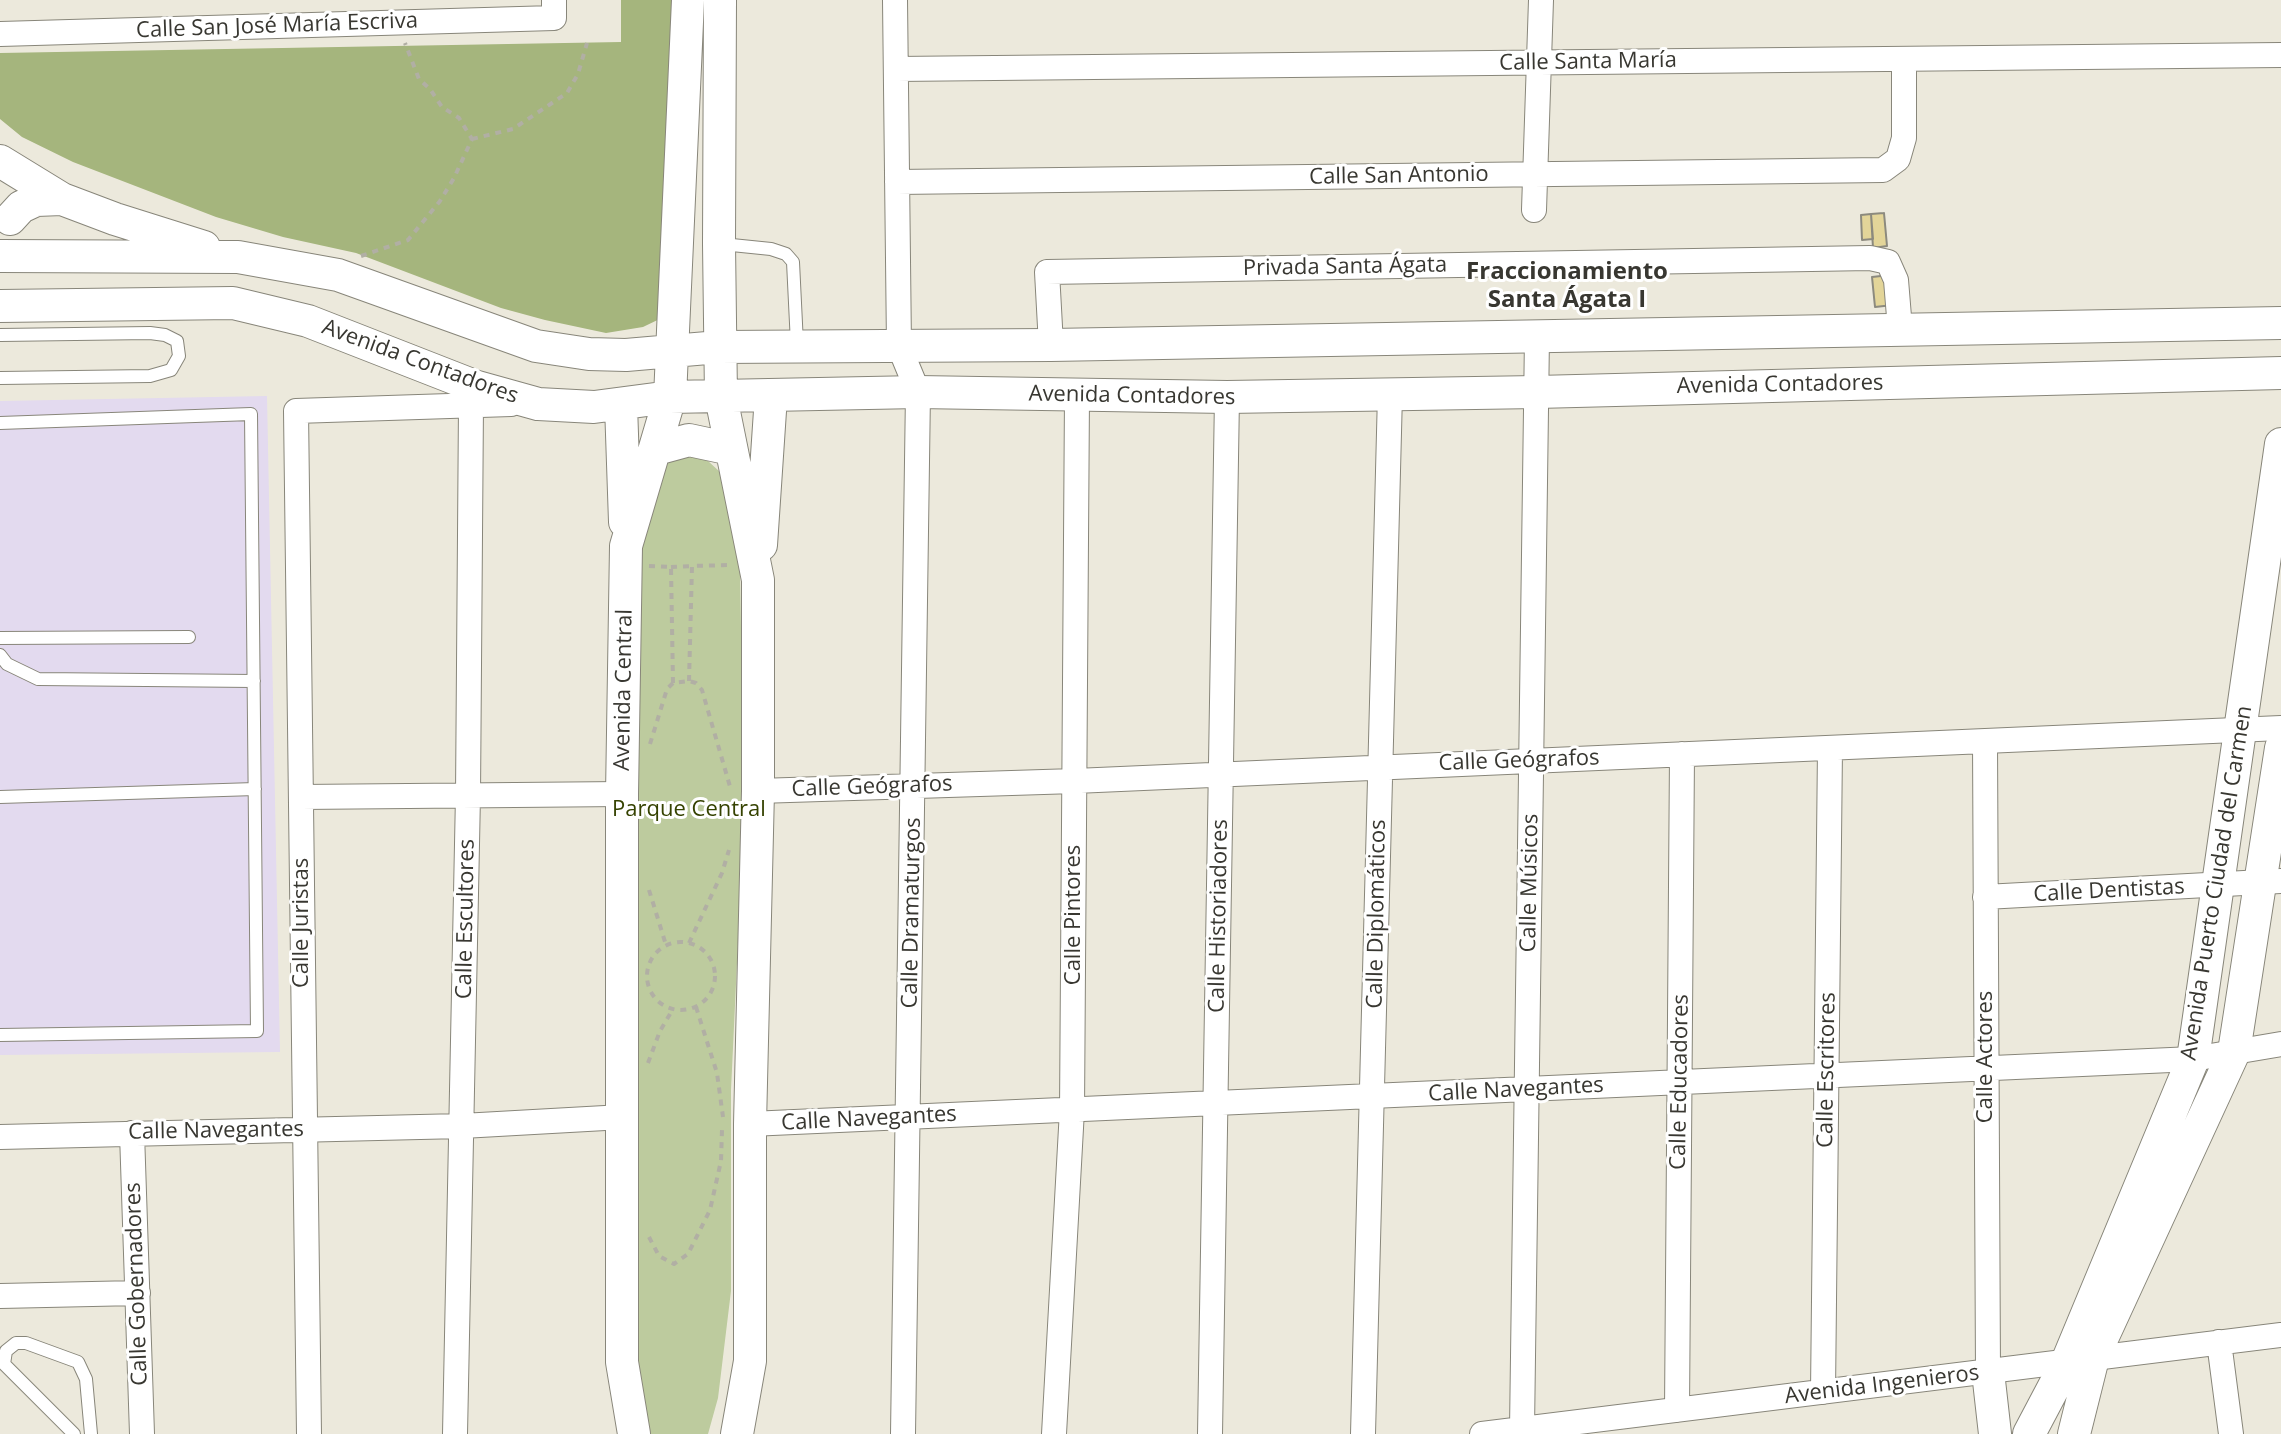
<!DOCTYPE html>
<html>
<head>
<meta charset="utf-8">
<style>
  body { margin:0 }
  canvas { display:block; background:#ece9dc }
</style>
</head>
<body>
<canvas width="2281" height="1434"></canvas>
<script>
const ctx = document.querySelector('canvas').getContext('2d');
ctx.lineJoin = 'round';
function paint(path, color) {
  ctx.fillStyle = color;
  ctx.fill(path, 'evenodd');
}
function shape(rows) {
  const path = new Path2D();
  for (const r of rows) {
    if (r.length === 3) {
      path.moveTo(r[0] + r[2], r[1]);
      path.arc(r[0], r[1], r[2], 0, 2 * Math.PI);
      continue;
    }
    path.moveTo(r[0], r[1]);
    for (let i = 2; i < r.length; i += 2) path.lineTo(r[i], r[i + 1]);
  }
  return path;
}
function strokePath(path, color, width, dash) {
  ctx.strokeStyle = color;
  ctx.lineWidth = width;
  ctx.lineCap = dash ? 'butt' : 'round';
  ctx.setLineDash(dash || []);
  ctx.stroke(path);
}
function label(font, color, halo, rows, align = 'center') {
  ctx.font = font + ' "Open Sans",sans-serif';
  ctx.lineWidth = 6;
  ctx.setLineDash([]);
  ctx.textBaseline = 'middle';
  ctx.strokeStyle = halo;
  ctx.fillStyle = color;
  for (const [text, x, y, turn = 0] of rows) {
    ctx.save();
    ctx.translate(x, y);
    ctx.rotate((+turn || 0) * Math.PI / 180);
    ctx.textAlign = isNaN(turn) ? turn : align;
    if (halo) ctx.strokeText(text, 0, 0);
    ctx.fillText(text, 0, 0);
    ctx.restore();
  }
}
paint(shape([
  [267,396,280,1052,0,1055,0,401]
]), '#e3daef');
paint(shape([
  [689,454,708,461,720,472,732,512,740,568,743,747,738,941,731,1090,731,1291,718,1398,708,1434,650,1434,639,1396,627,1318,638,554,665,463]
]), '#bdcb9e');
paint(shape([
  [621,0,674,0,670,314,643,327,606,333,545,320,501,308,356,253,283,237,216,217,73,162,22,137,0,119,0,53,621,42]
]), '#a5b57d');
const building = shape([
  [1884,213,1887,246,1873,248,1871,214,1884,213],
  [1871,214,1873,239,1862,240,1861,215,1871,214],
  [1890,275,1893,305,1875,307,1872,277,1890,275]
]);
paint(building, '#e3d599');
strokePath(building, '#8c8a7e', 2);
const lane = shape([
  [722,244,771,249,786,254,793,262,797,344],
  [0,335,150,333,165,335,177,341,179,356,171,370,150,376,0,378],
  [0,423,251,414,257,1031,0,1035],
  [0,638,189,637],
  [0,655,7,664,38,679,254,681],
  [0,797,255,789],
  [74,1434,4,1364,6,1351,16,1343,26,1343,78,1362,86,1379,91,1434]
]);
const street = shape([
  [895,0,899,346,918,392,903,1434],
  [0,34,554,18,554,0],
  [896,69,2281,55],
  [897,182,1883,170,1898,159,1904,138,1904,59],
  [1534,210,1541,0],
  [1051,345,1047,272,1870,258,1888,262,1896,280,1900,329],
  [1985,741,1988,1372],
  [758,791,1075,781,2281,728],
  [301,797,622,794],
  [1985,897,2281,881],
  [750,1124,2193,1059,2281,1044],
  [132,1133,142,1434],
  [0,1137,462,1126,623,1117],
  [0,1296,138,1293],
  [2219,1342,2231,1434],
  [1823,1392,1830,748],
  [1677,1410,1682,754],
  [1522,1429,1537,336],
  [309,1434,296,411,511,404],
  [455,1434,468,795,471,404],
  [1054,1434,1072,1110,1077,396],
  [1210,1434,1227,397],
  [1363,1434,1390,394],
  [1482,1434,2281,1335]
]);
const secondary = shape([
  [720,0,719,244,721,397,758,580,758,791,750,1124,750,1361,737,1434],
  [0,161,62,199,115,219,204,247],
  [10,219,21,207,36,200,62,199],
  [0,256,238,257,338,275,536,346,589,354,626,355,719,347,1051,345,2281,323],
  [0,306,233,303,308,321,477,387,538,404,594,407,670,397,918,392,1227,397,1537,392,2281,373],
  [621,405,625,522],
  [656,449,689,440,731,449],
  [761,545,771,396],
  [1988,1372,1995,1434],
  [634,1434,622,1362,622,794,626,546,670,397,688,0],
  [2029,1434,2067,1362,2193,1059,2281,444],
  [2074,1434,2093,1358,2234,1052,2281,748]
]);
strokePath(lane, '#88867a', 14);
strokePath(street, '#88867a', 26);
strokePath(secondary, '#88867a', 34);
strokePath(shape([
  [472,139,513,129,567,93,578,74,587,43],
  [361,256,408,240,440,201,454,178,472,139,459,118,442,107,430,89,419,79,405,43],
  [649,566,671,567,673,683],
  [671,567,692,566],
  [689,681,692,566,731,565],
  [650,744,667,689,673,683,689,681,696,683,702,690,731,790],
  [649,890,666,945],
  [681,976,34],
  [689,943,722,873,729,850],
  [696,1007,717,1073,723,1117],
  [648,1063,660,1031,673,1009],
  [649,1237,659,1256,674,1264,688,1254,710,1210,721,1161,722,1130]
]), '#b1afa4', 4, [6, 6]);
strokePath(lane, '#fff', 12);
strokePath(street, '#fff', 24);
strokePath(secondary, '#fff', 32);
label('22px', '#383731', '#fff', [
  ["Calle San José María Escriva",277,26,-2],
  ["Calle Santa María",1588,62,-1],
  ["Calle San Antonio",1399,176,-1],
  ["Privada Santa Ágata",1345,267,-1],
  ["Avenida Contadores",420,362,20],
  ["Avenida Contadores",1780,385,-1],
  ["Avenida Contadores",1132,396,1],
  ["Avenida Central",624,690,-89],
  ["Calle Geógrafos",1519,761,-2],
  ["Calle Geógrafos",872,787,-2],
  ["Calle Músicos",1530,883,-89],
  ["Avenida Puerto Ciudad del Carmen",2217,883,-81],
  ["Calle Dentistas",2109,891,-3],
  ["Calle Dramaturgos",912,913,-89],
  ["Calle Diplomáticos",1377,914,-89],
  ["Calle Pintores",1074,915,-90],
  ["Calle Historiadores",1219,916,-89],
  ["Calle Escultores",466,919,-89],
  ["Calle Juristas",302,923,-90],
  ["Calle Actores",1986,1057,-90],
  ["Calle Escritores",1827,1070,-89],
  ["Calle Educadores",1680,1082,-89],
  ["Calle Navegantes",1516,1090,-3],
  ["Calle Navegantes",869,1119,-3],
  ["Calle Navegantes",216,1131,-1],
  ["Calle Gobernadores",137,1284,-92],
  ["Avenida Ingenieros",1882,1385,-7]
]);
label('22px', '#354200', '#fff', [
  ["Parque Central",689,810]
]);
label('bold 24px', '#383731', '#fff', [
  ["Fraccionamiento",1567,272],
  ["Santa Ágata I",1567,300]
]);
</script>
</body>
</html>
